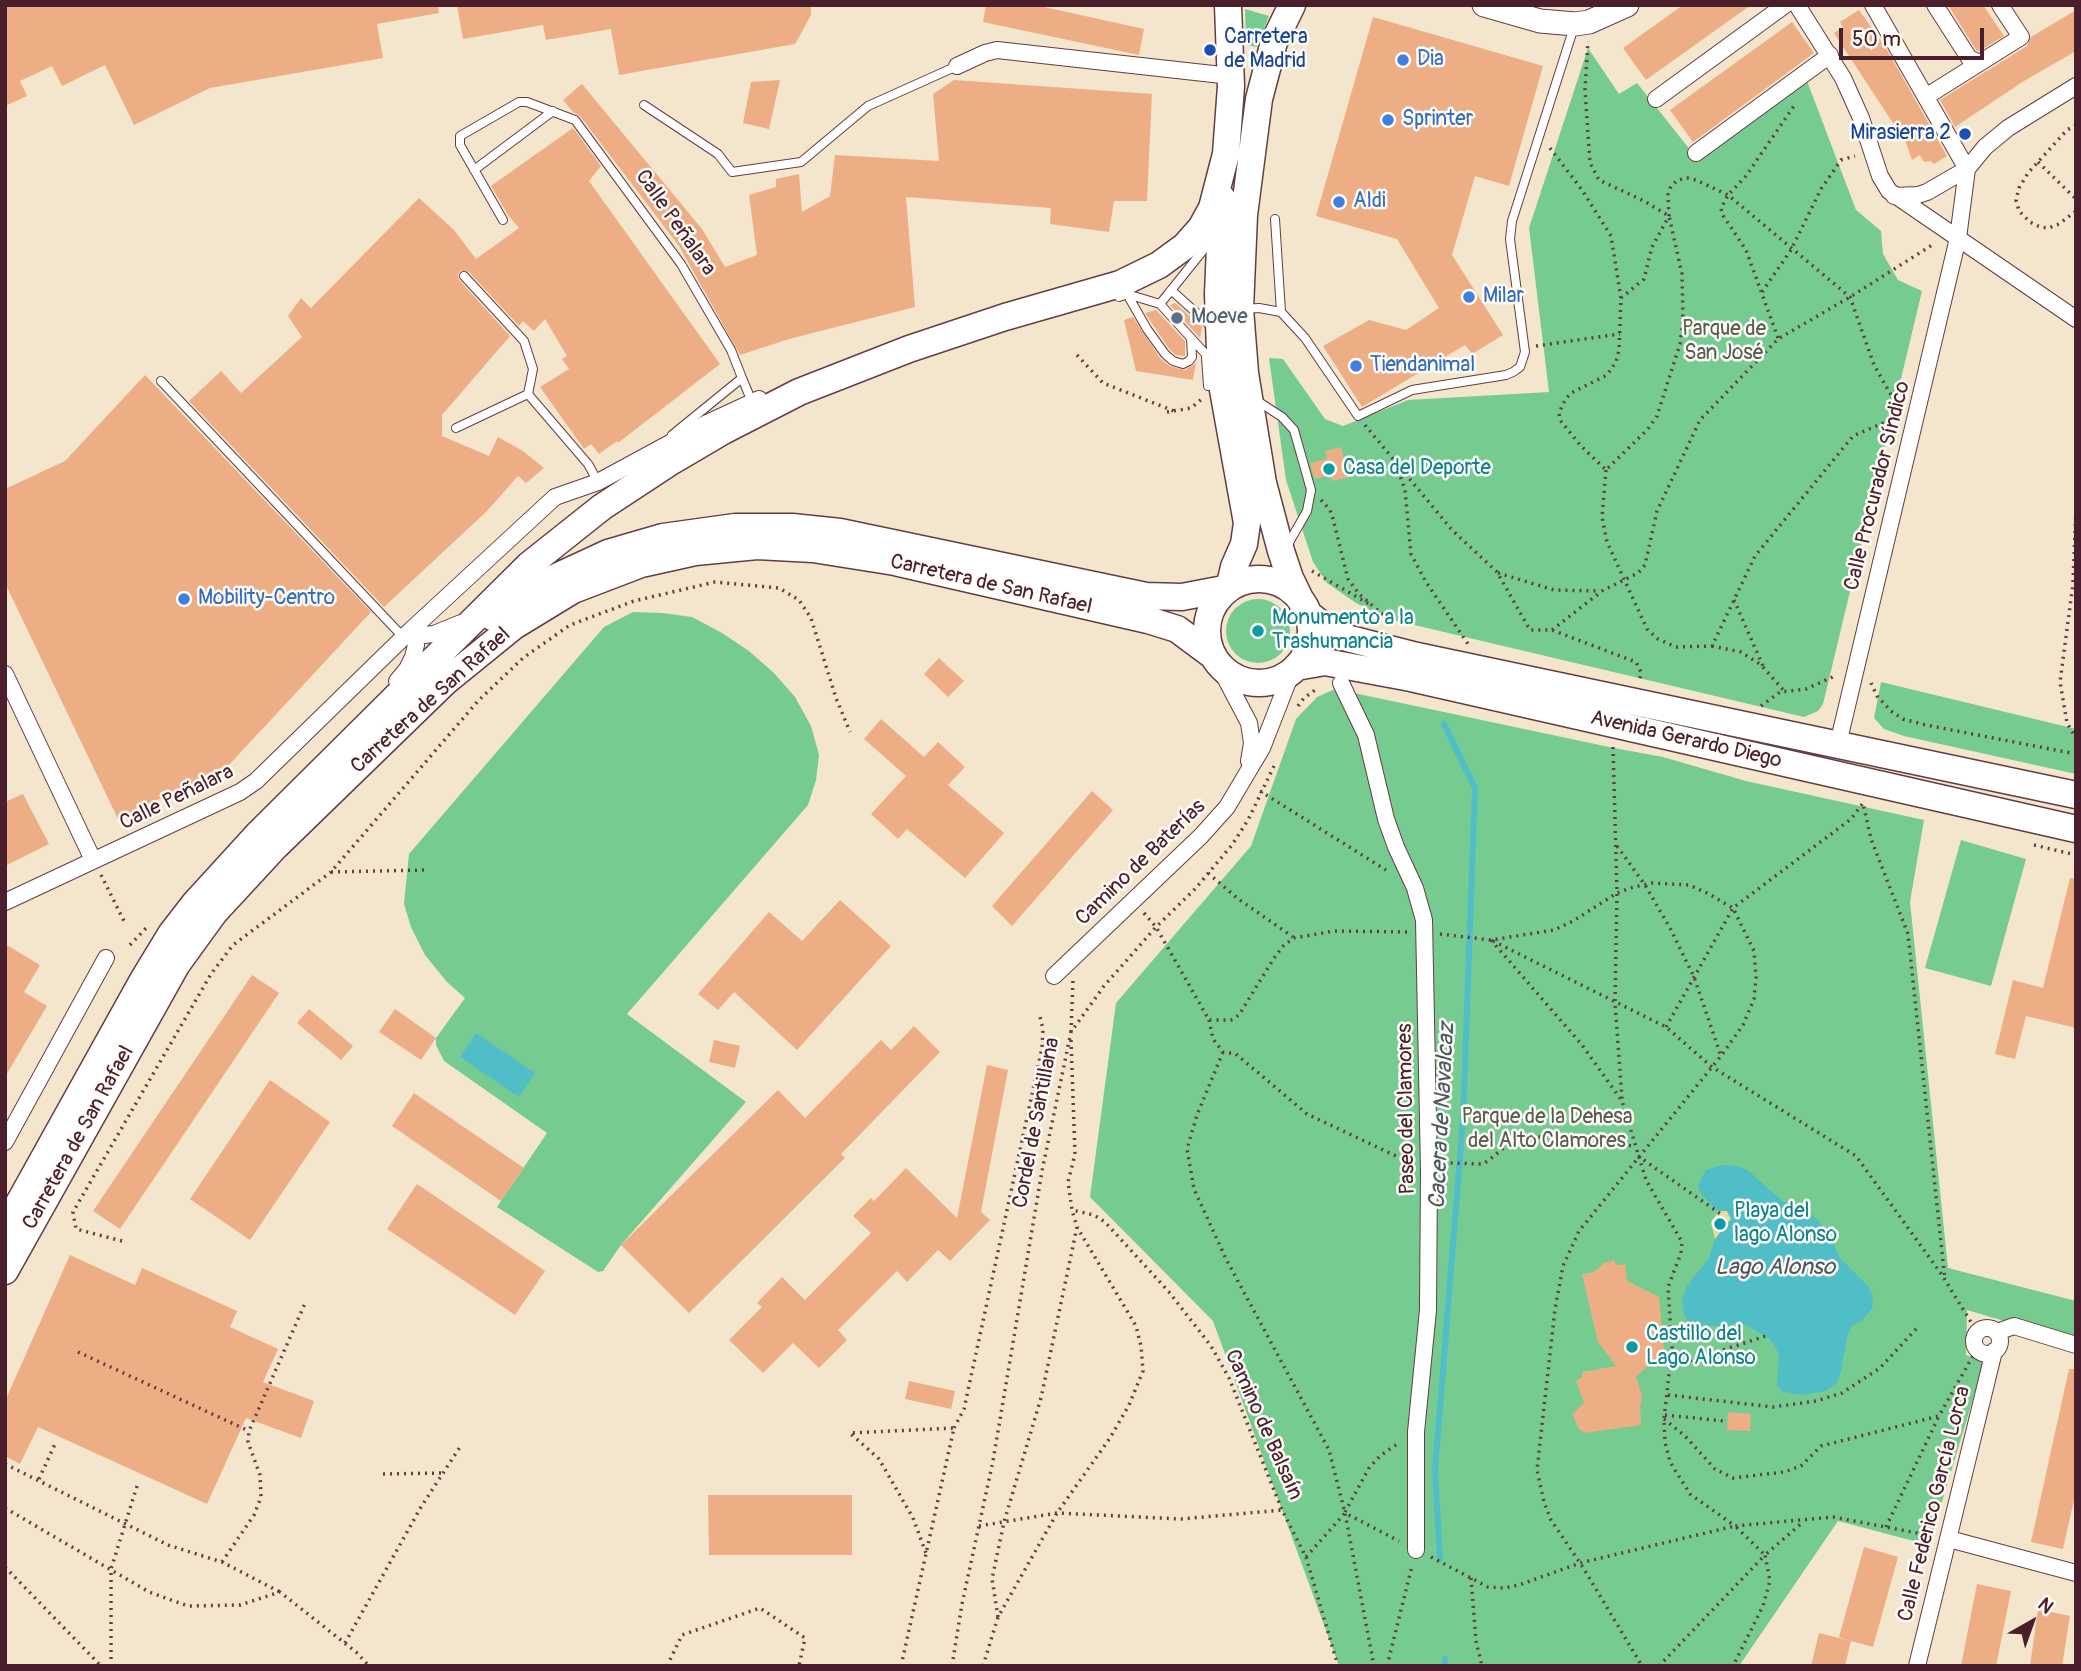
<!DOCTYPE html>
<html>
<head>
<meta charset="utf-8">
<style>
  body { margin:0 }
  #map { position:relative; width:2081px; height:1671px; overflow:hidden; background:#f4e5cd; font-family:Pangolin,sans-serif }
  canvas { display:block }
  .frame { position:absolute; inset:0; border:7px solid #4a1f2b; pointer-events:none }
  .north { position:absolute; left:1997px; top:1587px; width:70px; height:70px; -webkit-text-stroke:5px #fdfcf7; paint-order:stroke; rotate:40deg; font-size:19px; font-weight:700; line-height:28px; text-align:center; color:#4a1f2b }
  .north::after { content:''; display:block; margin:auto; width:24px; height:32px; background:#4a1f2b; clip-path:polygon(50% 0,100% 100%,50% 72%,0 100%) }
  .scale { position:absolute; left:1839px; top:28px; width:145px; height:32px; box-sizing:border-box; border:4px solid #4a1f2b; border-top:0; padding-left:9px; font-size:21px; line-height:24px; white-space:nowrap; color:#4a1f2b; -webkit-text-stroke:5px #fdfcf7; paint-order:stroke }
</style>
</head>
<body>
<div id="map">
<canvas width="2081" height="1671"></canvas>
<div class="frame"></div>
<div class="north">N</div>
<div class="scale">50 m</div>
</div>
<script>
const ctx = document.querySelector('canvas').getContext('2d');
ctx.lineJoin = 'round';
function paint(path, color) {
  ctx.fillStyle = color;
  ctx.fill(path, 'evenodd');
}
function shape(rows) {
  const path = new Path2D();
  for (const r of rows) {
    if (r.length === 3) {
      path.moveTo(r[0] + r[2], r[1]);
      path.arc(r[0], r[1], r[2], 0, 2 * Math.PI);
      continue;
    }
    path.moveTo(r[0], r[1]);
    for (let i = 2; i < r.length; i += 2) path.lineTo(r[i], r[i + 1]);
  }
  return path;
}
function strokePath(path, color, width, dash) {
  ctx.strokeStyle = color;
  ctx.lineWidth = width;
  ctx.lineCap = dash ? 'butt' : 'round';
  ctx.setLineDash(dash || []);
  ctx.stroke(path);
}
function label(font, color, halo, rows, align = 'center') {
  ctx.font = font + ' Pangolin,sans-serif';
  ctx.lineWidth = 5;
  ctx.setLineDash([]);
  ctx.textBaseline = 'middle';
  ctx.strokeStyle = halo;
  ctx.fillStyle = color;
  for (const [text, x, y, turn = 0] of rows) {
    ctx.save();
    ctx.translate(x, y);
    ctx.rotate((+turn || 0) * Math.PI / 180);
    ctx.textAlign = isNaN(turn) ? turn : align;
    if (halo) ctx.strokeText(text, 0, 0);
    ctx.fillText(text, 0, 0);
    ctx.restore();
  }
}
paint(shape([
  [1245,9,1269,16,1257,47,1246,45],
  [1588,48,1619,94,1637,83,1699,161,1807,81,1856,210,1881,231,1883,254,1898,280,1922,291,1823,704,1818,711,1804,717,1389,619,1356,603,1327,583,1313,562,1286,480,1269,358,1283,359,1325,419,1343,426,1408,400,1549,392,1529,228],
  [1258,631,32],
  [633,612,662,613,692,617,722,633,749,651,774,673,795,697,811,726,819,755,816,780,808,805,627,1014,746,1102,621,1245,603,1271,598,1272,497,1207,547,1133,444,1061,436,1045,436,1038,465,998,447,982,425,955,411,927,404,904,409,854,604,627],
  [1881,682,2076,729,2076,774,1904,736,1884,729,1874,718],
  [1335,689,1614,748,1663,757,1746,781,1924,820,1910,902,1948,1268,2076,1301,2076,1342,1967,1310,1966,1355,1984,1362,1929,1545,1838,1521,1739,1666,1339,1666,1213,1321,1090,1197,1116,1003,1251,846,1296,719,1317,697],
  [1961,840,2026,859,1991,986,1925,968]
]), '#76cc90');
paint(shape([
  [1719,1211,1727,1211,1731,1219,1715,1239,1711,1222]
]), '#eeda9e');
paint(shape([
  [476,1033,535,1073,519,1097,460,1057],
  [1722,1165,1737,1166,1749,1171,1782,1201,1810,1213,1829,1232,1839,1257,1869,1287,1873,1297,1872,1309,1862,1320,1851,1327,1847,1337,1841,1371,1837,1383,1825,1391,1802,1395,1783,1392,1777,1386,1779,1354,1770,1339,1740,1322,1728,1326,1696,1326,1689,1324,1684,1314,1682,1299,1687,1286,1709,1258,1715,1239,1731,1219,1727,1211,1719,1211,1712,1206,1700,1192,1698,1185,1706,1170]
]), '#50bec7');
strokePath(shape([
  [1440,1559,1435,1470,1463,1119,1475,788,1444,724],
  [1445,1659,1445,1666]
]), '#50bec7', 6);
paint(shape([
  [5,5,438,5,439,13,377,24,383,58,210,88,134,125,105,65,62,86,52,66,20,81,27,96,5,106],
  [457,5,811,5,811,15,795,44,619,75,611,29,546,40,543,25,463,39],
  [986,5,1035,5,1144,29,1139,55,983,22],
  [1683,5,1751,5,1646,80,1623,48],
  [1948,5,1983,5,2004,36,1979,51,1976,50],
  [1859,10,1886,48,1947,156,1934,164,1931,161,1924,162,1920,155,1912,160,1906,143,1834,33,1843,27,1840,22],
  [2076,10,2076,51,2024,81,1955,127,1940,100,2027,46,2031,37],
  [1373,17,1543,66,1509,186,1475,176,1452,255,1503,335,1472,354,1465,345,1362,407,1323,346,1369,320,1406,330,1439,308,1397,239,1316,216],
  [1792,22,1814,53,1693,142,1670,110],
  [780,80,769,129,743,123,751,82],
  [954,80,1152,94,1147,201,1114,201,1109,232,1050,224,1051,208,906,197,915,307,789,339,740,355,679,246,580,116,573,112,563,100,582,84,702,229,725,267,757,255,749,195,776,187,776,179,799,174,802,212,830,196,835,155,939,161,933,94],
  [573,128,601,166,589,181,720,364,618,443,617,441,599,454,591,444,584,449,540,387,569,369,562,359,567,356,545,319,534,331,523,321,519,326,469,272,460,271,458,275,459,280,510,336,442,415,442,436,489,456,498,437,523,451,544,468,526,483,518,476,487,511,384,607,189,401,221,371,241,393,302,337,288,316,301,298,311,308,419,198,454,230,476,259,519,228,508,215,491,186],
  [1175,303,1202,327,1200,338,1170,305],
  [1156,310,1185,341,1185,356,1176,355,1170,350,1153,325,1145,313],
  [1133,317,1160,358,1169,366,1185,370,1196,363,1193,380,1136,371,1124,320],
  [145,375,371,612,227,767,118,819,5,583,5,489,65,461],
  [1341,447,1349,477,1332,481,1330,475,1315,479,1310,463,1327,459,1325,451],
  [939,658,964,681,948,697,924,674],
  [881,719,924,757,938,742,965,767,948,785,1004,833,965,878,907,829,898,839,871,814,906,776,864,739],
  [1092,791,1113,810,1012,926,992,906],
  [23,794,49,844,5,866,5,802],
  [2070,878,2076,879,2076,1028,2026,1016,2015,1059,1995,1054,2013,980,2043,988],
  [840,900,891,946,797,1050,734,992,718,1010,698,994,769,912,802,941],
  [5,944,40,965,24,992,47,1006,5,1077],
  [252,975,279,993,120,1229,93,1211],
  [309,1009,353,1046,341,1060,297,1023],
  [395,1009,436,1038,421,1060,379,1032],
  [914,1026,940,1052,841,1154,845,1158,689,1313,621,1245,778,1090,805,1118,881,1040,891,1050],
  [714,1040,740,1046,735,1068,709,1062],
  [987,1065,1008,1070,981,1212,990,1220,950,1261,938,1250,907,1282,897,1271,838,1330,847,1340,819,1368,793,1343,763,1373,729,1340,762,1307,757,1303,782,1277,805,1300,871,1233,853,1216,871,1198,874,1201,906,1168,957,1218],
  [270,1080,330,1122,250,1240,190,1199],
  [414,1093,524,1168,501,1201,392,1126],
  [417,1184,545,1271,515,1315,387,1229],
  [70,1255,135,1285,142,1268,237,1311,230,1327,278,1349,263,1382,314,1401,301,1438,246,1418,207,1504,38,1427,20,1464,5,1456,5,1401],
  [1614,1260,1616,1265,1625,1264,1627,1281,1659,1297,1664,1351,1636,1377,1642,1395,1640,1408,1641,1425,1585,1433,1579,1429,1572,1414,1584,1403,1576,1381,1582,1377,1582,1372,1616,1366,1598,1342,1582,1274,1594,1272,1604,1263],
  [2069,1369,2076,1369,2076,1491,2063,1549,2031,1542],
  [909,1381,955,1391,951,1409,905,1399],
  [1728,1412,1751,1414,1750,1431,1727,1430],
  [708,1495,852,1495,852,1555,709,1555],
  [1864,1547,1898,1557,1873,1647,1851,1641,1845,1666,1811,1666,1819,1633,1847,1640,1839,1637],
  [1977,1584,2011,1591,1996,1666,1961,1666],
  [2038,1609,2070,1616,2062,1666,2030,1666]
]), '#eeae85');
const lane = shape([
  [644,105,718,154,732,172,801,162,868,106,957,66],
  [474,170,553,111],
  [1275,219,1281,312,1305,338,1358,416,1412,390,1506,375,1513,372,1520,367,1525,352,1510,239,1512,221,1574,27],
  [503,220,460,145,460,136,519,102,527,102,575,120,681,264,731,350,742,378],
  [464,276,524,341,533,369,528,394,588,464,598,482],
  [1171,290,1213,328],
  [1127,294,1147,329,1165,354,1173,361,1183,364,1189,361,1192,357,1191,338],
  [1119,297,1127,294,1160,304,1212,361],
  [1160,304,1213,238],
  [1242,309,1259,308,1281,312],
  [1206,357,1208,386],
  [161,381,404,638],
  [1256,400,1282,417,1294,430,1311,490,1307,511,1287,546],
  [456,428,528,394],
  [672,435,742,378,752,402]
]);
const street = shape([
  [1797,5,1843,78,1861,118,1880,176,1889,191,2076,319],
  [1873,5,1967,169],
  [1935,5,1969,58,1979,63],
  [957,66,985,53,997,50,1231,76],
  [1927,96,2021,37,2000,5],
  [1656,99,1785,5],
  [1696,153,1830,55],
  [1894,196,1918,195,1927,192,1967,169,1985,147,2008,128,2076,86],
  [411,630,424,635,434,634,461,623],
  [1218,664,1249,723,1252,743,1249,761],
  [5,674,93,860],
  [397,681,407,669,413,657,416,645,411,630],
  [1341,683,1366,735,1386,819,1396,847,1415,888,1424,920,1429,1171,1428,1310,1416,1432,1416,1550],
  [1838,744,1958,238,1967,169],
  [5,902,240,792,256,781,411,630,555,497,598,482,705,424,759,399],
  [1054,976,1201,836,1227,807,1262,748,1292,671],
  [5,1142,106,958],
  [1987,1341,13],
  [1997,1332,2014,1326,2076,1345],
  [1949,1539,2076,1573],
  [1917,1666,1994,1351]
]);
const secondary = shape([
  [1484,5,1540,21,1575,24,1589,22,1627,5]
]);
const primary = shape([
  [1292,5,1274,42,1259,99,1244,215,1240,309,1245,373,1263,483,1281,551,1290,578,1303,605],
  [1222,198,1218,294,1221,379,1247,523,1244,544,1234,567,1229,588],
  [1259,631,52],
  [1307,613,1335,635,1417,656,2076,795],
  [492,617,541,584,608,553,663,537,735,527,792,527,840,532,1146,596,1182,597,1229,588],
  [1296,667,1325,662,1411,678,2076,829],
  [5,1228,143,980,171,934,195,903,258,834,529,565,602,507,672,461,723,431,799,392,909,349,1005,317,1120,284,1159,265,1185,246,1201,228,1212,208,1226,154,1231,86,1228,5],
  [5,1271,177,964,214,913,275,847,445,682,514,626,573,590,641,564,695,552,757,546,813,549,895,562,1148,620,1177,629,1212,655]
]);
strokePath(lane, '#643d43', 10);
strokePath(street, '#643d43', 18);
strokePath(secondary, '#643d43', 25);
strokePath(primary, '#643d43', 29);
strokePath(shape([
  [2076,125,2067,130,2028,173,2019,188,2016,200,2019,211,2030,222,2040,227,2049,228,2059,224,2076,211],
  [1550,148,1582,190,1611,236,1621,298,1619,350,1616,362,1607,375,1571,393,1565,400,1559,413,1560,420,1580,445,1606,470,1648,429,1657,416,1680,344,1683,320,1682,274,1669,216,1644,201,1599,180,1590,163,1585,89,1588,41],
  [2038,162,2076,199],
  [1762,292,1791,250,1821,189,1841,160,1855,156],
  [1621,298,1644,279,1652,247,1669,216,1668,195,1671,186,1678,180,1687,178,1696,180,1728,195,1850,297,1874,365,1899,409],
  [1778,338,1746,250,1722,214,1721,208,1728,195,1746,176,1796,103],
  [1536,346,1620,334],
  [1077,355,1103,383,1174,411],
  [1167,412,1191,408,1203,398],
  [1365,425,1452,530,1497,572,1530,630,1552,630,1636,662,1641,672,1640,679],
  [1396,464,1405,490,1411,554,1426,582,1468,644],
  [1606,470,1602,517,1607,542,1647,629,1658,639,1676,647,1712,646,1755,556,1853,436,1897,417],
  [1321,500,1330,510,1333,519,1348,579,1359,594,1397,627],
  [1312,571,1369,604],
  [1498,573,1554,590,1600,591],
  [2073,582,2076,508],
  [2076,582,2073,584,2060,682,2067,723,2076,738],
  [1552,630,1602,591,1638,573,1645,565,1657,511,1700,420,1778,339,1850,297,1932,245],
  [1712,646,1741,652,1763,666,1734,600],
  [1763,667,1785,692],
  [1871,683,1877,696,1891,711,1903,719,1926,725,2076,754],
  [1298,706,1304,698,1318,688],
  [1761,706,1780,692,1806,689,1837,675],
  [1613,747,1617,893,1615,1003,1622,1099],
  [1260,791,1386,870],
  [2034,845,2076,855],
  [1617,846,1645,885,1670,928,1694,977,1721,1056],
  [424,870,331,872,478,701,523,658,570,625,634,601,715,582,779,588,799,600,811,618,836,698,850,732],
  [1208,873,1237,898,1293,937],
  [101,875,125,923],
  [1144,913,1156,927,1209,1020,1231,1020,1239,1015,1274,958,1284,945,1294,938,1334,931,1408,932],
  [1440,934,1491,940,1554,930,1573,921,1617,893,1630,888,1652,883,1689,885,1709,894,1733,908,1754,951,1756,978,1754,999,1743,1025,1721,1056,1579,1231,1563,1266,1555,1309,1537,1470,1544,1502,1551,1520,1584,1569,1642,1666],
  [1491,940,1582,1045,1622,1101,1646,1180,1682,1242,1681,1253,1668,1287,1672,1348,1664,1419,1665,1442,1670,1462,1690,1494,1735,1526,1833,1517,1933,1536],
  [1493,941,1666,1027,1712,1067,1856,1156,1942,1275,1977,1332],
  [130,945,148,926],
  [1209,1020,1213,1039,1223,1052,1236,1054,1307,1114,1411,1163],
  [1666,1027,1733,908,1851,819,1863,803,1871,839,1908,934,1945,1280],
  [1071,1032,1073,980],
  [1071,1040,1075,1154,1068,1182,1072,1210,1094,1215,1105,1222,1169,1292,1211,1346,1229,1378,1282,1510,1306,1557,1338,1666],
  [1223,1052,1197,1115,1187,1149,1194,1189,1226,1259,1329,1450,1345,1513,1374,1666],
  [1638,1156,1722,1215],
  [1444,1165,1450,1163,1482,1164,1488,1161,1519,1135,1635,1146],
  [122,1241,76,1229,73,1212,211,974,233,945,331,872],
  [78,1352,249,1431],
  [1670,1367,1766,1336],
  [1668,1395,1773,1407,1816,1401,1842,1393,1880,1368,1917,1328],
  [1665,1415,1724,1421],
  [1664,1419,1685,1436,1715,1469,1733,1478,1784,1472,1801,1466,1821,1446,1939,1416,1974,1354],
  [954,1428,964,1409,1042,1048,1043,1029,1039,1013],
  [5,1464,168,1545,222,1562,280,1592],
  [383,1474,442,1473],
  [39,1479,55,1444],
  [5,1508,149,1592,188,1606,240,1605,280,1592,356,1652,369,1666],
  [1345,1512,1369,1468,1380,1456,1400,1442],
  [979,1526,1057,1513,1181,1519,1282,1510],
  [1886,1527,1939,1416],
  [1306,1557,1345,1513,1399,1541],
  [1431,1557,1488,1587,1504,1588,1519,1585,1580,1563,1735,1526,1765,1555,1803,1522],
  [222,1562,254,1515,261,1497,260,1475,248,1442,249,1431,306,1301],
  [5,1567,101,1666],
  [1471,1578,1476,1641,1482,1666],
  [998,1617,992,1579,1004,1522,1041,1398,1077,1227,1072,1210],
  [345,1643,421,1507,460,1447],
  [111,1666,111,1569,138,1483],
  [667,1666,682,1635,760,1608,805,1638,799,1666],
  [901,1666,954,1428,850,1433,879,1459,913,1518,926,1553],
  [952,1666,962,1604,993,1461,1042,1171,1071,1032,1104,986,1156,927,1195,889,1232,845,1248,820,1276,762],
  [983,1666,998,1617,1057,1513,1110,1438,1129,1405,1143,1371,1141,1346,1136,1326,1077,1227],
  [1387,1666,1412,1566],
  [1659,1666,1765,1555,1770,1581,1763,1606,1733,1666]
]), '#643d43', 3.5, [2, 5]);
strokePath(lane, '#fff', 8);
strokePath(street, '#fff', 16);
strokePath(secondary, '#fff', 23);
strokePath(primary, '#fff', 26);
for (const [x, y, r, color] of [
  [1210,50,7,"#1a4fb4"],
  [1403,60,7,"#3f7fe0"],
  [1388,120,7,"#3f7fe0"],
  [1965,134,7,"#1a4fb4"],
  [1339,202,7,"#3f7fe0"],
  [1469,297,7,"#3f7fe0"],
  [1177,318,7,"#5c6f8a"],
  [1356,366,7,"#3f7fe0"],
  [1329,469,7,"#0f9aa8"],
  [184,599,7,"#3f7fe0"],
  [1258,631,7,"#0f9aa8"],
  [1720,1224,7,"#0f9aa8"],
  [1632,1347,7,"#0f9aa8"]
]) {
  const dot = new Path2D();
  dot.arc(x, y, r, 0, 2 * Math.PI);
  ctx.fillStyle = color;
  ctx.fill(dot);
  strokePath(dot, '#fdfcf7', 2.5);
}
label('21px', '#164399', '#fdfcf7', [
  ["Carretera",1224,38],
  ["de Madrid",1224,62],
  ["Mirasierra 2",1951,134,"right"]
], 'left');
label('21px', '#366cbe', '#fdfcf7', [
  ["Dia",1417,60],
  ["Sprinter",1402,120],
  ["Aldi",1353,202],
  ["Milar",1483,297],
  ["Tiendanimal",1370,366],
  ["Mobility-Centro",198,599]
], 'left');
label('21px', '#4a1f2b', '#fdfcf7', [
  ["Calle Peñalara",675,223,55],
  ["Calle Procurador Síndico",1878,486,-76],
  ["Carretera de San Rafael",991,585,13],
  ["Carretera de San Rafael",431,701,-42],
  ["Avenida Gerardo Diego",1686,740,13],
  ["Calle Peñalara",177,798,-26],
  ["Camino de Baterías",1141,863,-44],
  ["Paseo del Clamores",1407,1109,-91],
  ["Cordel de Santillana",1037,1123,-79],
  ["Carretera de San Rafael",79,1138,-61],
  ["Camino de Balsaín",1263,1425,66],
  ["Calle Federico García Lorca",1935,1504,-76]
]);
label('21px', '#4e5e75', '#fdfcf7', [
  ["Moeve",1191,318]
], 'left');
label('21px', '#595c4e', '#fdfcf7', [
  ["Parque de",1724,330],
  ["San José",1724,354],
  ["Parque de la Dehesa",1547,1118],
  ["del Alto Clamores",1547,1142]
]);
label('21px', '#0d838f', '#fdfcf7', [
  ["Casa del Deporte",1343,469],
  ["Monumento a la",1272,619],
  ["Trashumancia",1272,643],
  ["Playa del",1734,1212],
  ["lago Alonso",1734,1236],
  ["Castillo del",1646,1335],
  ["Lago Alonso",1646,1359]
], 'left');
label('italic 23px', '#4c5762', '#fdfcf7', [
  ["Cacera de Navalcaz",1443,1116,-87],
  ["Lago Alonso",1775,1268]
]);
</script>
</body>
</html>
